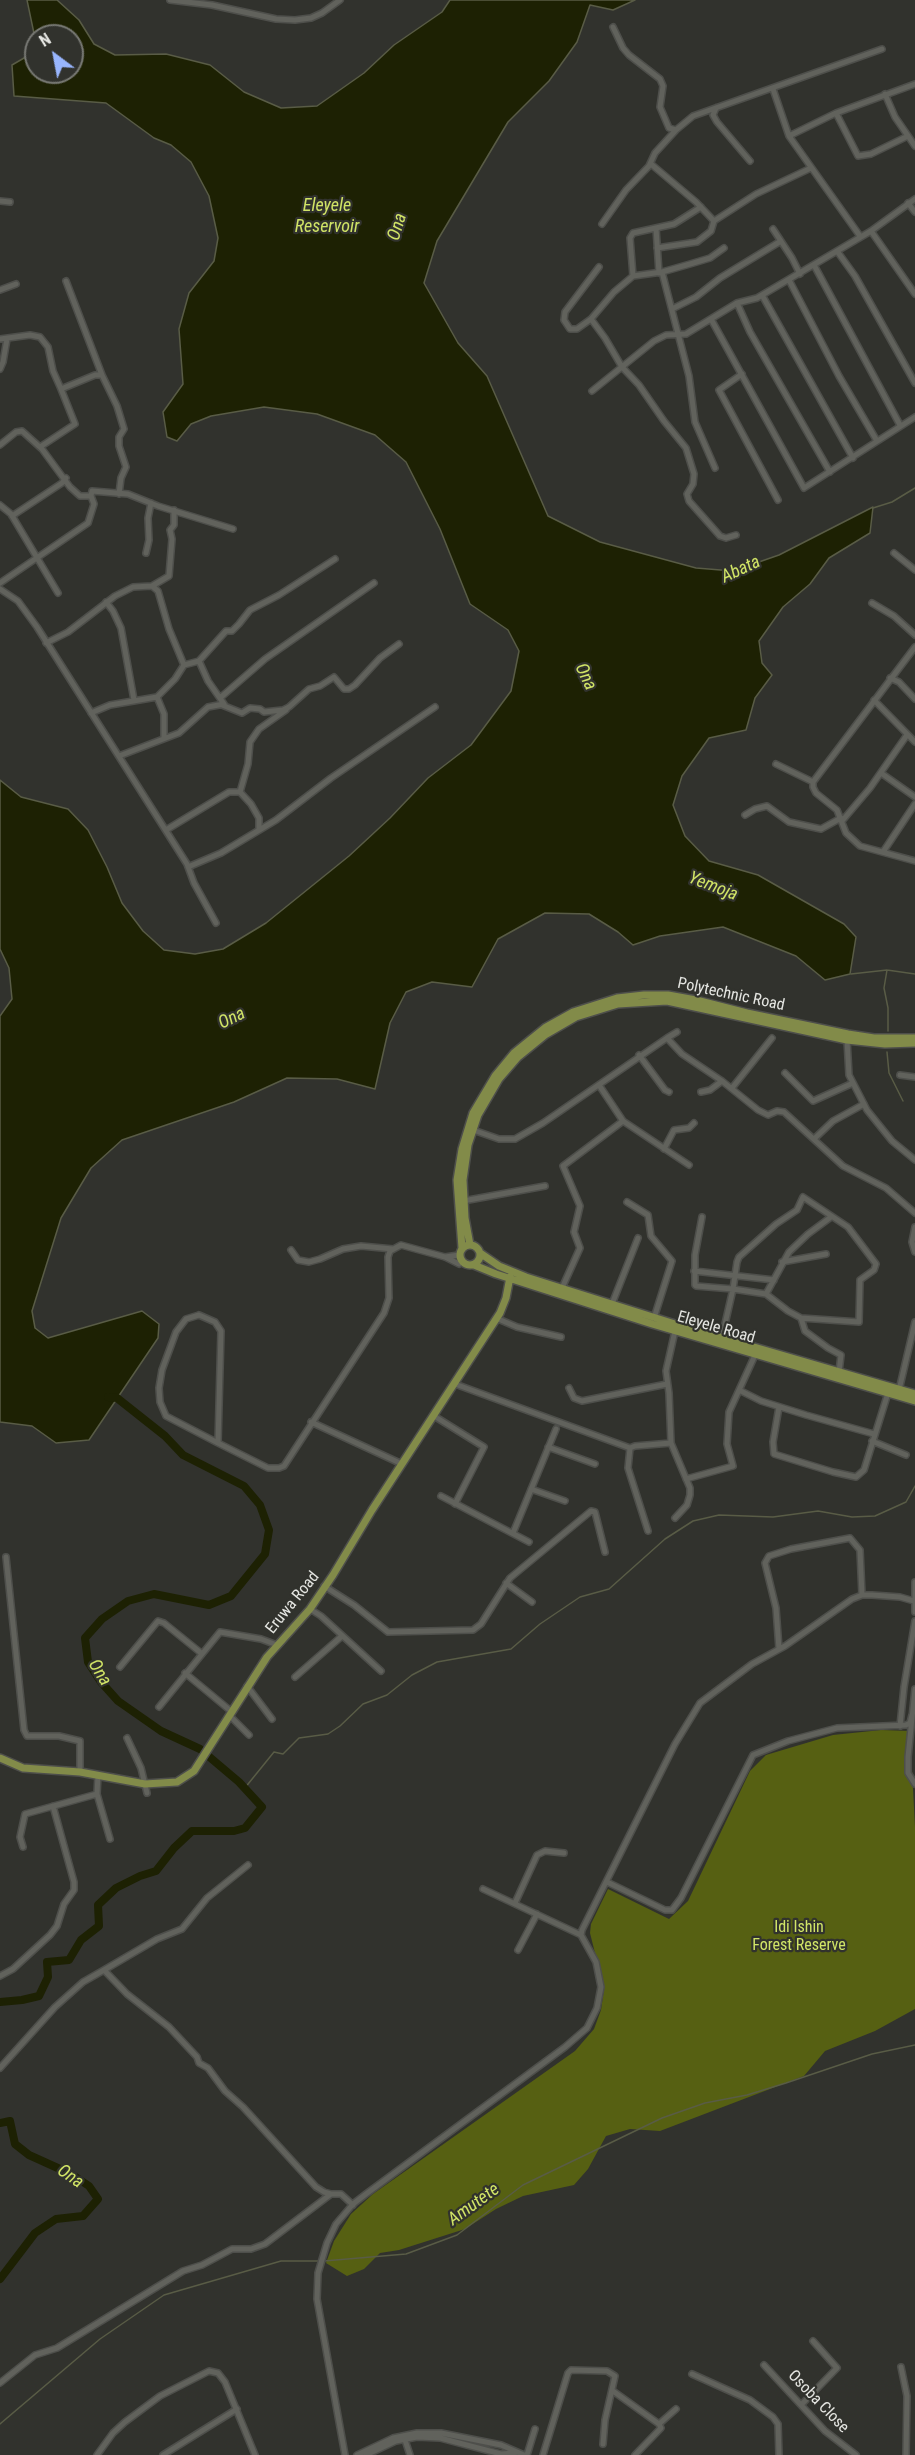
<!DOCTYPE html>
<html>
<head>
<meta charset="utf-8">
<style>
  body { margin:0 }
  #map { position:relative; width:915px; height:2455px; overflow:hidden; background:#31322d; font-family:"Roboto Condensed",sans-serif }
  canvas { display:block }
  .north { position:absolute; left:24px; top:24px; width:60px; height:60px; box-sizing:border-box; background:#31322d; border:2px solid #797a75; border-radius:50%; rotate:328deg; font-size:16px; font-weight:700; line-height:24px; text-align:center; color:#e5e6e2 }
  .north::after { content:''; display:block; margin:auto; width:21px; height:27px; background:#98b5fd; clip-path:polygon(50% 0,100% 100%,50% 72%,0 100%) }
</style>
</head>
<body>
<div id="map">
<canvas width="915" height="2455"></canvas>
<div class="north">N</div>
</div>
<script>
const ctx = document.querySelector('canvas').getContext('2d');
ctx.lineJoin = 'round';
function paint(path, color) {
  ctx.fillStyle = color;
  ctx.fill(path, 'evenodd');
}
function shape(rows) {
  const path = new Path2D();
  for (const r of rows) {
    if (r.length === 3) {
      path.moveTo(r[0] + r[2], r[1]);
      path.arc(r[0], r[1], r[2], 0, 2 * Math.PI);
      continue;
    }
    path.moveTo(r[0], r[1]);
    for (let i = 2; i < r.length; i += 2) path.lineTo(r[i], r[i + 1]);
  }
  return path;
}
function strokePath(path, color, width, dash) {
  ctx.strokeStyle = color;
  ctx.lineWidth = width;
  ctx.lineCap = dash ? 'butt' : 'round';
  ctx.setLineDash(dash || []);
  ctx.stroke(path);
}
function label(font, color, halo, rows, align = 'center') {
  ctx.font = font + ' "Roboto Condensed",sans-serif';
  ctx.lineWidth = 4.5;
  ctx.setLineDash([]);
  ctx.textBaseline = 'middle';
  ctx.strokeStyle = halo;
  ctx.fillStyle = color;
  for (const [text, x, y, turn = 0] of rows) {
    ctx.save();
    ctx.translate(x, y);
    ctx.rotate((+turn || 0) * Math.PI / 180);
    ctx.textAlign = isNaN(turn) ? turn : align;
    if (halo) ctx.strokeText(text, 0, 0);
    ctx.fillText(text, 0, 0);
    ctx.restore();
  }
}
paint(shape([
  [881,1730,910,1731,915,1827,915,2009,875,2031,825,2051,804,2076,660,2131,630,2129,606,2136,588,2169,574,2185,523,2196,496,2209,465,2229,399,2250,380,2253,364,2269,347,2276,326,2263,334,2241,351,2214,373,2194,575,2051,594,2029,601,2010,604,1989,590,1933,591,1924,608,1889,669,1919,688,1901,750,1771,766,1755,833,1735]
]), '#566012');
const water = shape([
  [27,0,57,0,79,20,94,44,115,55,166,54,210,65,244,92,281,108,317,106,364,73,394,45,442,12,450,0,635,0,613,10,590,5,577,42,549,81,508,122,437,241,424,283,458,343,487,376,548,516,600,542,696,568,733,571,779,555,873,507,870,533,829,558,810,584,783,607,759,641,762,663,772,675,755,698,746,730,709,738,682,776,673,805,685,836,709,861,758,875,844,924,856,937,850,974,825,980,796,956,723,927,660,936,633,945,618,932,589,914,545,913,498,939,472,987,432,982,406,992,390,1023,375,1089,337,1079,287,1078,234,1102,122,1140,91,1168,61,1218,32,1311,35,1328,48,1338,142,1311,159,1324,158,1338,89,1440,56,1443,32,1426,0,1422,0,1016,12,999,9,968,0,949,0,780,21,797,68,809,88,830,107,867,122,903,143,931,164,950,195,954,223,949,266,923,349,856,390,818,428,778,471,745,511,691,519,651,508,630,470,604,440,529,406,462,375,435,317,414,264,407,211,416,191,424,177,441,167,437,163,412,183,384,179,329,189,293,214,261,218,238,209,196,191,162,171,145,154,138,106,103,14,96,12,65,36,51,36,72,72,72,72,36,36,36,36,43,27,0]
]);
paint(water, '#1d2103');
strokePath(water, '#595c46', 1.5);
strokePath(shape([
  [873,508,892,502,915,488],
  [887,970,884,988,888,1008,888,1031],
  [851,974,887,970,915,974],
  [887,1052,889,1073,903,1101],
  [244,1789,274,1752,283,1754,299,1738,328,1734,340,1726,363,1704,387,1695,412,1675,437,1662,511,1649,540,1624,580,1597,609,1589,665,1539,693,1521,719,1515,773,1517,818,1511,852,1517,875,1516,906,1502,915,1486],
  [324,2261,406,2254,457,2235,523,2185,662,2118,705,2103,747,2095,786,2083,872,2054,915,2045],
  [0,2424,100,2339,164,2295,281,2261,319,2261]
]), '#595c46', 1.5);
strokePath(shape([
  [0,2002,22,2000,39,1996,48,1977,47,1962,69,1960,81,1940,99,1926,98,1905,116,1888,140,1876,156,1871,174,1848,192,1831,234,1831,245,1828,262,1807,239,1782,200,1749,161,1731,118,1701,101,1682,88,1662,85,1638,102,1619,128,1601,154,1594,209,1605,231,1596,265,1554,269,1530,260,1505,244,1486,183,1455,165,1436,117,1398,108,1397],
  [0,2123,10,2121,15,2144,29,2155,71,2174,89,2186,98,2199,83,2216,56,2219,35,2233,0,2279]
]), '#1d2103', 8);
const minor = shape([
  [170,0,212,5,276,19,295,20,311,18,322,13,340,0],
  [613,27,623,48,629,55,660,79,663,86,660,107,669,128,676,130],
  [773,89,789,136,860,236],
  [885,94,895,117,915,146],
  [716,108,713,115,717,122,750,161],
  [836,113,858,156,871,154,908,136],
  [789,136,836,113,915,84],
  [651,164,696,202,714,221],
  [0,201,10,202],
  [908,203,915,212],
  [714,221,756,194,811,168],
  [602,224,626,190,649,166,655,153,676,130,693,116,882,49],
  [656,228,659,273],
  [773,229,792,258,800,274],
  [871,231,915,294],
  [657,248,697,242,711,231,714,221],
  [837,251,855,276,915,383],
  [814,265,900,425],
  [599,267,565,312,564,320,570,329,577,329,591,319,614,292,633,276,662,272,690,264,710,258,724,248],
  [662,272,689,376,695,422,715,468],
  [633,276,630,238,633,233,674,224,701,207],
  [789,280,839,376,877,441],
  [66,281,102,375],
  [0,290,16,284],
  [762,295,853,458],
  [737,303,750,332,830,472],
  [672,309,696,297,720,278,781,241],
  [591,319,605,338,622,367,639,385,664,421,686,448,694,474,693,484,687,494,689,501,720,536,726,538,736,535],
  [711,319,804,488,915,417],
  [0,339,30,335,40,337,48,347,53,371,61,389,95,375,102,375,117,406,124,429,119,437,119,446,126,467,121,478,119,494],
  [0,369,3,362,7,339],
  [742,374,719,390,778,500],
  [592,391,654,341,666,335,686,334,737,303,757,298,871,231,915,199],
  [0,445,16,432,22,431,42,449,70,487,80,496,91,496,94,504,88,523,0,583],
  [40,447,75,424,61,389],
  [91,496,92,491,128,494,158,506,233,529],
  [0,505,11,514,58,593],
  [12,516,62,483,66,478],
  [146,553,149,540,148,518,151,503],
  [894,553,915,570],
  [152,586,169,576,172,539,170,530,174,525,174,510],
  [0,589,18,601,37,627,187,864,194,883,216,923],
  [106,602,113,611,121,628,134,700],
  [872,603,894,616,915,635],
  [46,643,68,632,115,596,133,587,152,586,158,591,169,629,184,665],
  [915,647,813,782,813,787,816,793,837,810,846,833,860,846,915,861],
  [199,661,226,631,232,631,239,624,250,610,279,595,335,559],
  [890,678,899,682,915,699],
  [157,697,164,714,164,738],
  [220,698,265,659,374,583],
  [874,700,915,742],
  [222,705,242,713,250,708,260,709,264,712,283,710,289,707,309,689,320,686,334,677,344,689,349,689,355,685,380,658,399,644],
  [91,713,110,705,157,697,175,679,184,665,199,661,208,681,224,704,208,707,179,733,119,756],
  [776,764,813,782],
  [881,773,915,797],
  [240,792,248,764,250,742,259,729,286,710],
  [745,815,755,809,767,806,789,822,821,829,841,818],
  [842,821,870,788,907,735],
  [166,830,229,792,240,792,251,804,259,818,259,830],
  [883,852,915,804],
  [188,867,221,853,276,820,331,778,435,707],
  [667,1038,677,1032],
  [847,1040,849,1075,867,1110,892,1141,915,1160],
  [639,1055,665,1090,669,1092],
  [785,1073,813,1101,853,1083],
  [900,1075,915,1077],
  [599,1085,623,1121,689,1165],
  [732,1088,772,1038],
  [701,1092,710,1090,722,1081],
  [473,1130,499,1139,515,1139,543,1123,667,1038,682,1054,722,1081,758,1110,768,1115,777,1111,784,1112,843,1166,886,1188,915,1213],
  [814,1139,833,1121,864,1104],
  [664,1149,674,1130,689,1128,694,1123],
  [463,1201,545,1186],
  [627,1202,648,1215,651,1236,672,1261,654,1318],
  [702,1217,695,1255,695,1285,696,1286,733,1289,766,1294,788,1311,801,1318,859,1322,860,1280,874,1270,876,1264,848,1227,803,1197,797,1210,776,1224,739,1257,737,1262,733,1289,722,1337],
  [915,1227,912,1242,915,1252],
  [291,1250,298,1260,309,1262,320,1259,343,1249,361,1246,393,1249],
  [445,1257,459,1255,461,1251],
  [782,1262,826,1254],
  [694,1271,774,1280],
  [562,1288,580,1248,574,1232,580,1206,563,1166,623,1121],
  [766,1294,789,1252,808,1234,831,1217],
  [612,1304,638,1238],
  [199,1315,215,1322,221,1331,218,1443,166,1416,160,1402,159,1388,162,1370,176,1332,186,1319,199,1315],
  [496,1318,517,1327,561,1337],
  [801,1318,805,1331,828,1348,841,1355,839,1372],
  [455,1384,630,1448,635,1446,671,1443],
  [569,1388,574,1398,582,1401,667,1384],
  [739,1390,761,1401,806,1415,874,1434],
  [899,1390,915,1322],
  [779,1407,773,1442,774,1454,833,1472,856,1477,864,1470,888,1393],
  [434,1416,484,1447,455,1504],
  [311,1422,402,1464],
  [872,1441,906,1455],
  [218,1443,268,1468,279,1468,284,1466,384,1313,389,1298,388,1257,390,1251,401,1245,445,1257,459,1264,461,1261],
  [548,1447,595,1464],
  [630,1448,628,1468,648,1531],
  [686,1479,733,1466,727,1444,729,1412,756,1353],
  [531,1489,565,1501],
  [441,1496,529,1542],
  [675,1518,687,1505,690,1495,690,1488,671,1443,669,1393,666,1371,675,1331],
  [513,1533,556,1429],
  [6,1557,24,1730,27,1736,59,1736,80,1741,80,1772],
  [915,1582,915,1612],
  [506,1583,532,1602],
  [324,1586,354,1605,388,1632,473,1630,481,1624,510,1578,591,1511,595,1512,605,1552],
  [310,1609,321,1616,381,1671],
  [779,1649,776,1608,765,1563,769,1556,791,1549,850,1538,860,1550,862,1595],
  [120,1667,158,1621,164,1623,201,1653],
  [185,1673,232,1712],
  [295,1677,342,1636],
  [247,1686,272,1719],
  [915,1689,908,1757,908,1773,915,1784],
  [159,1707,220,1632,261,1639,277,1645],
  [230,1716,249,1735],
  [900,1726,904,1687,915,1621],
  [127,1738,141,1768,147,1793],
  [98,1775,97,1794,110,1839],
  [23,1847,20,1837,25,1814,97,1794],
  [607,1882,665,1910,672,1910,681,1898,753,1755,788,1741,837,1728,906,1725,910,1723,912,1715],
  [483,1889,581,1935],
  [515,1903,537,1855,545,1851,564,1853],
  [518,1950,537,1914],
  [0,1976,13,1969,50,1935,57,1926,64,1904,74,1890,74,1882,53,1806],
  [0,2068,55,2007,83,1982,104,1970],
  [331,2194,341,2194,353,2205],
  [764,2365,825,2431,856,2455],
  [901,2367,907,2396,906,2455],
  [692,2374,750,2400,773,2417,778,2424,779,2455],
  [0,2383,35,2355,57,2348,183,2271,202,2265,232,2249,251,2249,265,2244,331,2194,324,2192,316,2187,243,2107,225,2091,208,2068,199,2063,197,2057,169,2027,127,1994,104,1970,157,1939,182,1929,207,1898,248,1865],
  [613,2391,659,2424],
  [801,2405,837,2368,813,2341],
  [404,2437,410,2455],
  [97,2455,113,2433,125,2422,160,2396,209,2371,218,2373,225,2382,255,2455],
  [163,2455,237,2409],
  [345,2455,317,2299,318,2273,327,2243,336,2224,353,2204,366,2194,565,2047,587,2028,597,2008,601,1987,596,1962,581,1935,582,1930,675,1744,700,1703,752,1664,785,1646,852,1599,862,1595,872,1595,900,1597,914,1601],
  [357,2455,393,2438,417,2433,441,2433,501,2445,524,2455],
  [366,2455,396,2441,417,2437,440,2438,501,2454,515,2453],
  [527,2455,535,2429],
  [543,2455,568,2373,571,2370,607,2371,615,2376,605,2420,603,2444],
  [635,2455,661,2428,659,2424,676,2409]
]);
const major = shape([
  [470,1255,10],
  [470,1245,465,1218,463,1180,468,1145,478,1115,499,1079,518,1057,545,1035,576,1017,618,1004,667,1001,847,1040,885,1044,915,1043],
  [462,1248,457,1180,462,1149,473,1113,495,1076,514,1053,546,1027,573,1012,617,998,644,995,668,995,696,1000,747,1013,848,1034,874,1038,915,1038],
  [480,1253,499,1266,526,1277,675,1324,915,1394],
  [474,1265,496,1274,652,1324,915,1401],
  [0,1758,23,1768,80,1772,145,1784,177,1782,194,1771,267,1657,310,1609,333,1575,372,1510,500,1313,506,1298,510,1277]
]);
strokePath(minor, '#4e4f4b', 8);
strokePath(major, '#4e4f4b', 10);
strokePath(minor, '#61625c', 5);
strokePath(major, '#828b49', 7);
label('16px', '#e5e6e2', '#31322d', [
  ["Polytechnic Road",731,995,12],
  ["Eleyele Road",716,1328,16],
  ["Eruwa Road",293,1603,-51],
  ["Osoba Close",818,2402,46]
]);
label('16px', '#d1e567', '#31322d', [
  ["Idi Ishin",799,1928],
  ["Forest Reserve",799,1946]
]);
label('italic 18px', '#d1e466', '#31322d', [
  ["Eleyele",327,206],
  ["Reservoir",327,227],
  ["Ona",398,227,-73],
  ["Abata",741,570,-25],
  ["Ona",585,677,64],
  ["Yemoja",713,887,21],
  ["Ona",232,1019,-26],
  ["Ona",99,1673,58],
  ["Ona",70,2177,34],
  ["Amutete",474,2205,-36]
]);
</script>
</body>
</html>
